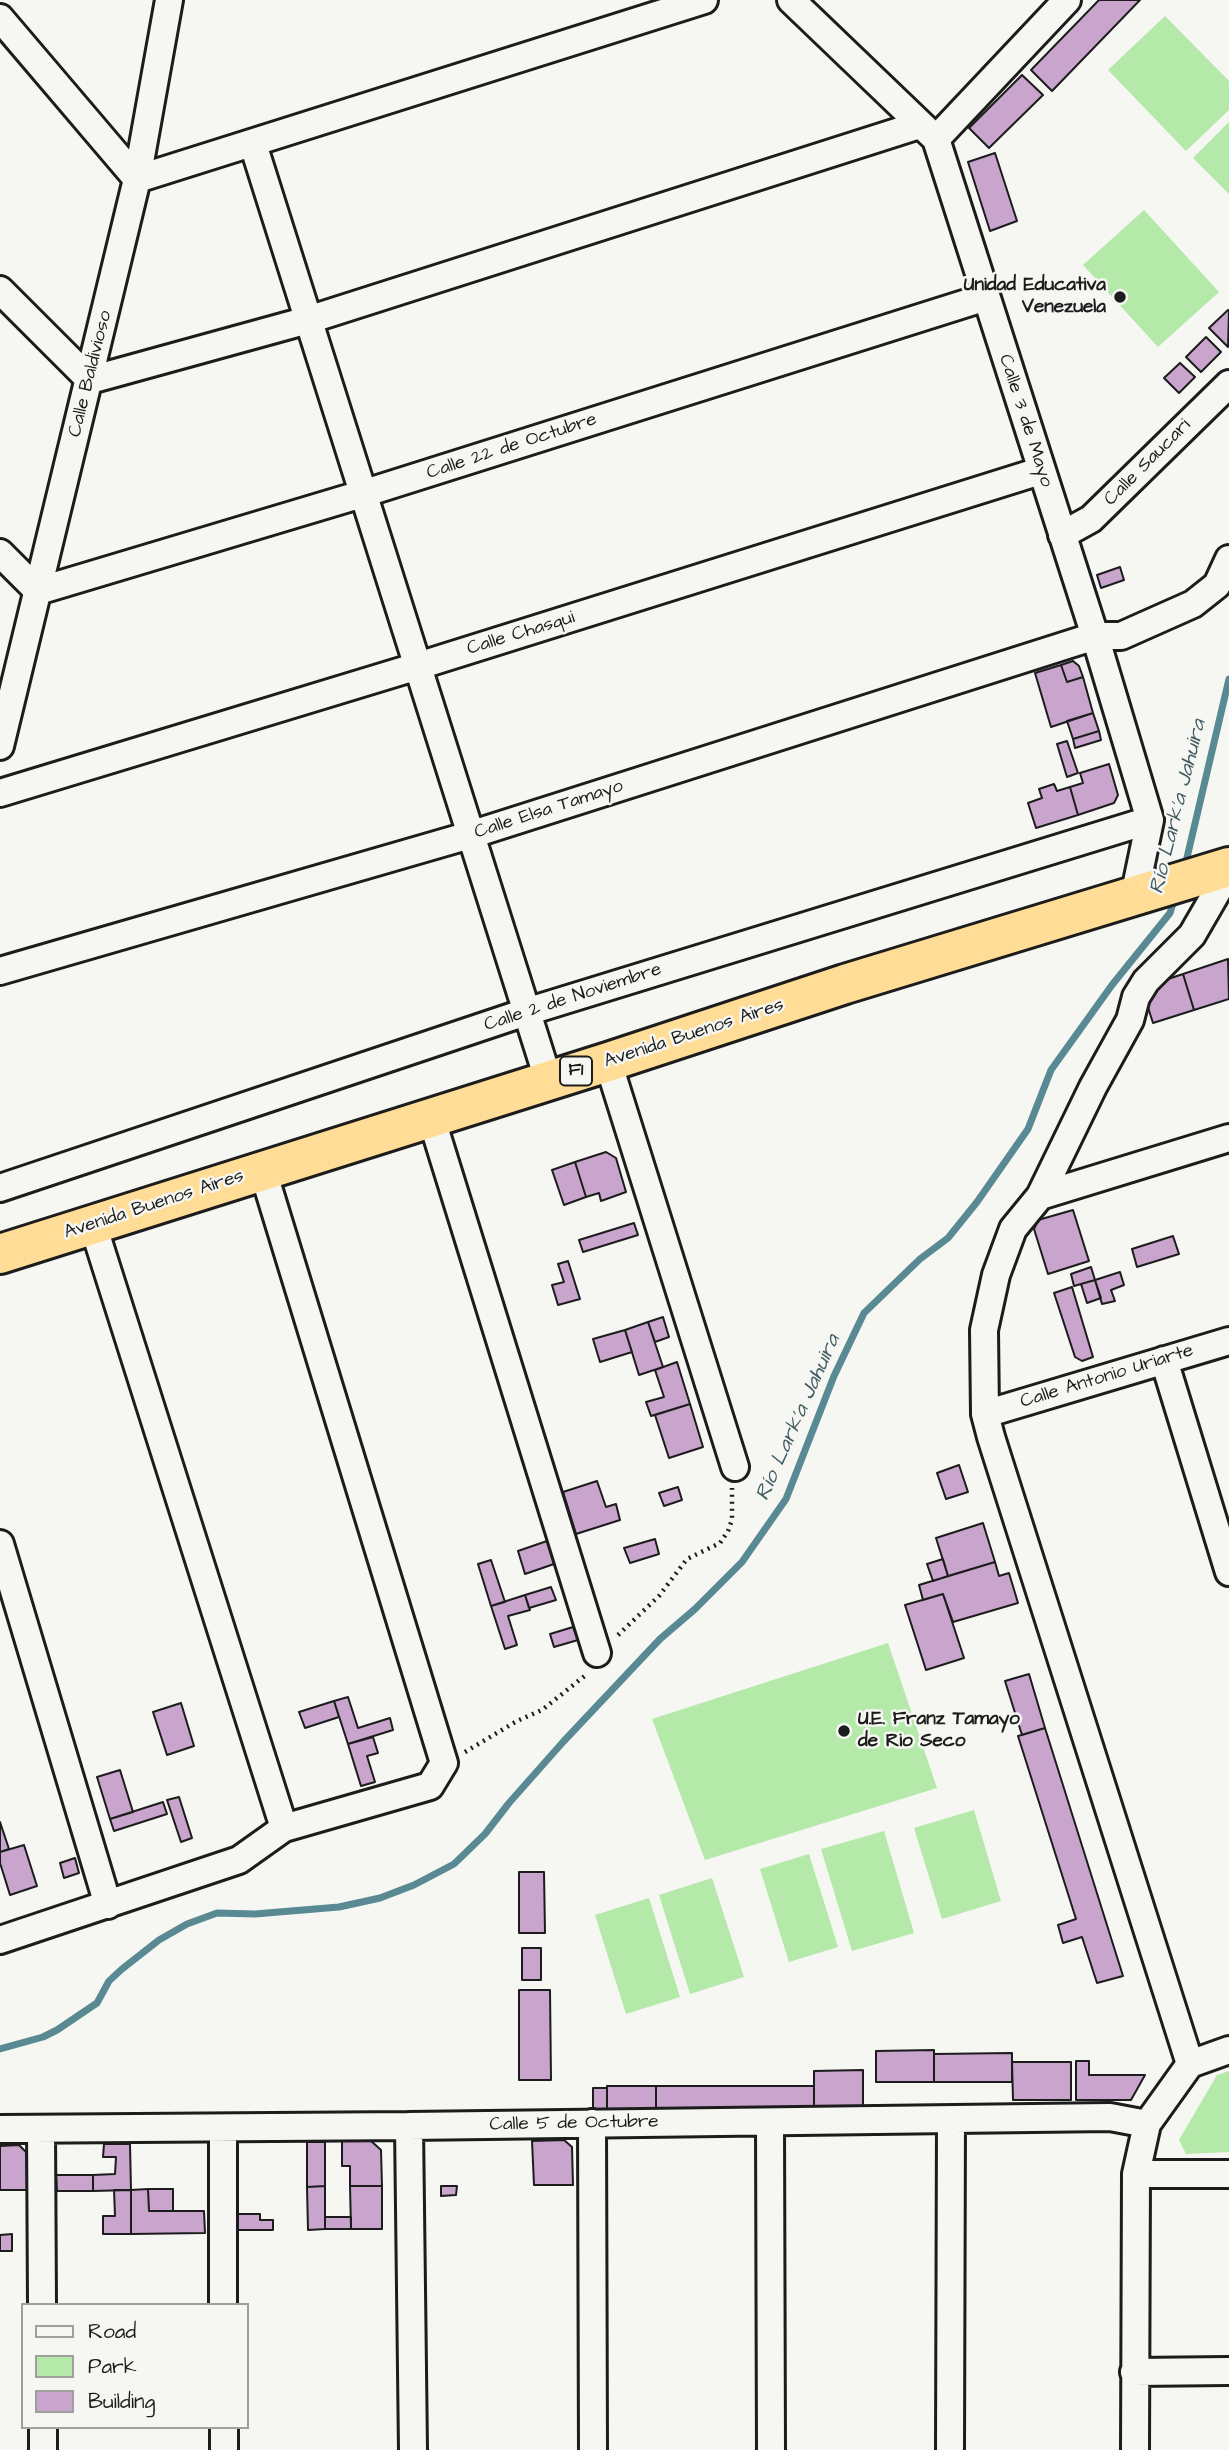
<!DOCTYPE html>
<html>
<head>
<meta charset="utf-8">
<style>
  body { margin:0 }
  #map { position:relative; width:1229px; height:2450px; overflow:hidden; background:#f6f6f2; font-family:"Architects Daughter",sans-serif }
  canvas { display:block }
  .legend { position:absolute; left:21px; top:2303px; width:228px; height:126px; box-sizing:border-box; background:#f6f6f2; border:2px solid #9f9f9c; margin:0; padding:9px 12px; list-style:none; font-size:21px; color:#1c1c1c }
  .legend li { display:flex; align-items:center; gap:14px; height:35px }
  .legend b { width:35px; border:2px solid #9f9f9c }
</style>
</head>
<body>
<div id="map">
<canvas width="1229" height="2450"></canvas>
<ul class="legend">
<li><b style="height:9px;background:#f6f6f2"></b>Road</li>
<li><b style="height:19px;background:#b4e9aa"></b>Park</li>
<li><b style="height:19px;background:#c9a5ce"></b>Building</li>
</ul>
</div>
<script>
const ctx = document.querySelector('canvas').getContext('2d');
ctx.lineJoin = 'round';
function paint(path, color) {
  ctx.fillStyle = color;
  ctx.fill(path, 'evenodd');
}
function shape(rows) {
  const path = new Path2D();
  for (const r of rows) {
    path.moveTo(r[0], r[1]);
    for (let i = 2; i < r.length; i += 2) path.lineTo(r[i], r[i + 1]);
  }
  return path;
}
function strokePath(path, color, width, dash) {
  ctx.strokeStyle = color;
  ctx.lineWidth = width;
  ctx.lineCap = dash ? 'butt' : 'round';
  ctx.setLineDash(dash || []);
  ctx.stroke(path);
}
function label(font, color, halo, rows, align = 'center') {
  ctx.font = font + ' "Architects Daughter",sans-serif';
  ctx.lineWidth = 5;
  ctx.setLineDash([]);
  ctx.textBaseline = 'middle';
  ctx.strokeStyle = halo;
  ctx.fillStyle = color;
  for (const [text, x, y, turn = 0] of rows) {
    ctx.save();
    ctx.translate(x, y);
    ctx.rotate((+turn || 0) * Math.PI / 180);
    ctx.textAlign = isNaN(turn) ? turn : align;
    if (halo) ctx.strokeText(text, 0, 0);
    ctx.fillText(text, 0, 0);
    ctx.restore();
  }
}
paint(shape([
  [1165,16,1229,81,1229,110,1186,151,1108,70],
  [1229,122,1229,194,1193,158],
  [1144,210,1219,292,1158,347,1083,265],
  [888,1643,937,1788,705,1860,652,1719],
  [974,1810,1001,1901,942,1919,914,1828],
  [884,1831,914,1933,852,1951,821,1849],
  [809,1854,838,1947,789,1962,760,1869],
  [712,1878,744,1977,690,1994,659,1895],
  [649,1898,680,1997,626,2014,595,1915],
  [1229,2071,1229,2152,1186,2154,1179,2140,1217,2075]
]), '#b4e9aa');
strokePath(shape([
  [1185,866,1229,679],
  [0,2049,43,2037,57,2030,97,2003,109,1981,122,1969,159,1940,187,1924,217,1913,255,1914,339,1907,380,1898,414,1885,454,1864,485,1834,509,1803,563,1742,660,1639,695,1609,742,1562,786,1499,834,1376,864,1313,920,1259,948,1238,977,1202,1028,1129,1051,1070,1112,985,1170,913,1175,897]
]), '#598992', 7);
const building = shape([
  [1099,0,1140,0,1052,91,1031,70,1099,0],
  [1022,75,1043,95,989,148,969,128,1022,75],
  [995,153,1017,221,990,231,968,162,995,153],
  [1228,310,1229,311,1228,347,1209,328,1228,310],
  [1206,337,1221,352,1201,372,1186,357,1206,337],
  [1180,363,1195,377,1179,393,1164,378,1180,363],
  [1120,567,1124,580,1101,588,1097,575,1120,567],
  [1073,661,1079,666,1083,677,1067,682,1061,665,1073,661],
  [1061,665,1067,682,1083,677,1093,713,1051,727,1035,673,1061,665],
  [1093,713,1099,731,1073,739,1067,721,1093,713],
  [1099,731,1101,740,1075,748,1073,739,1099,731],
  [1067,741,1078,773,1067,777,1057,744,1067,741],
  [1109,764,1118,795,1114,803,1078,815,1070,787,1083,783,1080,773,1109,764],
  [1054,784,1057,791,1070,787,1078,815,1036,828,1028,803,1042,798,1039,789,1054,784],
  [1228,959,1229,999,1194,1010,1183,974,1228,959],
  [1183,974,1194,1010,1153,1023,1144,995,1150,985,1183,974],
  [606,1152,616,1158,626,1192,601,1201,599,1193,586,1197,575,1162,606,1152],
  [575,1162,586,1197,564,1205,552,1170,575,1162],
  [1073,1210,1089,1261,1048,1274,1034,1229,1038,1220,1073,1210],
  [634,1223,638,1235,583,1252,579,1240,634,1223],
  [1173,1236,1179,1254,1137,1267,1132,1249,1173,1236],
  [568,1261,580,1299,558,1305,552,1285,564,1282,558,1264,568,1261],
  [1091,1267,1095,1280,1074,1286,1071,1274,1091,1267],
  [1120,1272,1124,1285,1111,1290,1115,1301,1102,1304,1095,1280,1120,1272],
  [1095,1280,1101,1298,1087,1303,1081,1284,1095,1280],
  [1072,1287,1093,1357,1082,1361,1075,1357,1054,1293,1072,1287],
  [663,1317,669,1337,655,1342,648,1322,663,1317],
  [648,1322,663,1367,639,1375,625,1330,648,1322],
  [625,1330,632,1352,600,1362,593,1339,625,1330],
  [677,1362,690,1404,651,1416,646,1402,664,1397,655,1370,677,1362],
  [690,1404,703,1447,669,1458,655,1415,690,1404],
  [959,1465,968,1492,946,1499,937,1473,959,1465],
  [597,1481,606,1507,616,1504,620,1520,576,1534,563,1492,597,1481],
  [678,1487,682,1500,664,1506,659,1493,678,1487],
  [983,1523,995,1562,948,1576,936,1538,983,1523],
  [655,1539,659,1554,630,1563,624,1548,655,1539],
  [547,1541,554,1564,525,1574,518,1551,547,1541],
  [943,1559,948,1576,933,1581,927,1564,943,1559],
  [491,1560,505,1602,491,1606,478,1564,491,1560],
  [995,1562,999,1576,1009,1573,1018,1603,953,1622,943,1594,923,1600,919,1585,995,1562],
  [551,1587,556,1600,529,1608,525,1595,551,1587],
  [943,1594,964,1658,926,1670,905,1605,943,1594],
  [525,1595,530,1610,508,1616,517,1645,505,1649,491,1606,525,1595],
  [573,1627,578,1640,554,1647,550,1634,573,1627],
  [1029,1674,1045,1728,1022,1735,1005,1681,1029,1674],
  [348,1697,358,1728,390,1718,393,1730,348,1744,334,1701,348,1697],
  [334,1701,339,1717,305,1728,299,1712,334,1701],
  [181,1703,194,1746,167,1755,153,1712,181,1703],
  [1045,1728,1123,1976,1097,1983,1082,1937,1063,1943,1058,1925,1076,1919,1018,1736,1045,1728],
  [373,1737,378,1753,367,1756,375,1782,361,1786,348,1744,373,1737],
  [120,1770,133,1812,110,1819,97,1777,120,1770],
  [179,1797,192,1838,181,1842,167,1800,179,1797],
  [163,1802,167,1814,114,1831,110,1819,163,1802],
  [0,1822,9,1849,0,1852,0,1822],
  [24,1845,37,1886,10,1895,0,1863,0,1852,24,1845],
  [75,1858,79,1873,64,1878,60,1863,75,1858],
  [519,1872,544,1872,545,1933,519,1933,519,1872],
  [522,1948,541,1948,541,1980,522,1980,522,1948],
  [519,1990,550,1990,551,2080,519,2080,519,1990],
  [934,2050,934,2082,876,2082,876,2051,934,2050],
  [1012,2053,1012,2082,934,2082,934,2054,1012,2053],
  [1076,2061,1089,2061,1089,2075,1145,2075,1131,2100,1076,2100,1076,2061],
  [1012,2062,1071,2062,1071,2100,1013,2100,1012,2062],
  [863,2070,863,2108,814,2109,814,2071,863,2070],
  [607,2086,656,2086,656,2109,607,2110,607,2086],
  [656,2086,814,2086,814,2109,656,2109,656,2086],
  [593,2088,607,2088,607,2110,593,2110,593,2088],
  [370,2140,381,2150,382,2186,350,2186,350,2166,342,2166,342,2141,370,2140],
  [564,2140,572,2147,573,2185,534,2185,532,2141,564,2140],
  [307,2142,325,2142,325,2186,307,2187,307,2142],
  [104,2144,130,2144,131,2190,93,2191,93,2175,115,2174,116,2157,103,2157,104,2144],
  [19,2145,26,2152,27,2190,0,2190,0,2146,19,2145],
  [56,2175,93,2175,93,2191,57,2191,56,2175],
  [325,2186,325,2229,308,2230,307,2187,325,2186],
  [350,2186,382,2186,382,2229,351,2229,350,2186],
  [441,2186,457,2186,456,2195,441,2196,441,2186],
  [148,2189,149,2211,204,2211,205,2233,131,2234,131,2190,148,2189],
  [148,2189,173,2189,173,2211,149,2211,148,2189],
  [114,2190,131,2190,131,2234,103,2234,103,2216,115,2216,114,2190],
  [234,2214,260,2214,260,2220,273,2220,273,2230,234,2230,234,2214],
  [325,2217,351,2217,351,2229,325,2229,325,2217],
  [12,2234,12,2251,0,2251,0,2235,12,2234]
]);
paint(building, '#c9a5ce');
strokePath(building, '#1c1c1c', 2);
const street = shape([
  [791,0,936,139,1095,636,1150,820,1134,897],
  [0,18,137,179,704,0],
  [936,139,1067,0],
  [253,144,548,1079],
  [0,290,90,380,308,320,919,125],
  [1062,535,1091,519,1229,384],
  [0,553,38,591,362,494,986,297],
  [0,746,137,179,169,0],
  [0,793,418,666,1040,471],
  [0,971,470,835,1095,636,1121,636,1193,604,1217,585,1229,559],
  [608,1062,735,1467],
  [431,1117,597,1653],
  [0,1188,526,1012,1150,820],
  [1040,1196,1229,1138],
  [93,1225,284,1828],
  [1164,1360,1229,1572],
  [985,1414,1229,1341],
  [0,1544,108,1905],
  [0,1940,239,1860,284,1828,430,1786,444,1763,263,1171],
  [1190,2064,991,1437,985,1414,984,1330,996,1275,1013,1229,1040,1196,1093,1087,1130,1020,1136,997,1146,981,1192,935,1229,871],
  [770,2122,771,2450],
  [592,2123,593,2450],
  [409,2126,413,2450],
  [223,2128,223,2305],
  [0,2129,409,2126,1110,2117,1147,2124],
  [41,2129,42,2305],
  [1136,2174,1229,2174],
  [1134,2372,1229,2371],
  [43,2427,43,2450],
  [224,2427,224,2450],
  [950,2450,951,2120],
  [1135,2450,1136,2174,1147,2124,1190,2064,1229,2050]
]);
const highway = shape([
  [0,1254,608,1062,845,984,1229,867]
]);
strokePath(street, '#1c1c1c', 32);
strokePath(highway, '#1c1c1c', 44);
strokePath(shape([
  [618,1635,659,1596,687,1559,720,1543,728,1531,732,1520,732,1488],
  [465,1752,517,1721,542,1710,587,1674]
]), '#1c1c1c', 4.5, [2, 5]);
strokePath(street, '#f6f6f2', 26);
strokePath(highway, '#ffdd96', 38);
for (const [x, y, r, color] of [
  [1120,297,7,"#1c1c1c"],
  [844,1731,7,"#1c1c1c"]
]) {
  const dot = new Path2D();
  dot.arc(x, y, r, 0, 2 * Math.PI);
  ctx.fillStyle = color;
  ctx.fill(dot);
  strokePath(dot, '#f6f6f2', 2.5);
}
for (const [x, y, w] of [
  [576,1071,32]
]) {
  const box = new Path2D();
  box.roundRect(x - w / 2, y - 14.5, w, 29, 5);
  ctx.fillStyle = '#f6f6f2';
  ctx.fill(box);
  strokePath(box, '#1c1c1c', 2);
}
label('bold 18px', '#1c1c1c', null, [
  ["F1",576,1071]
]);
label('bold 19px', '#1c1c1c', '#f6f6f2', [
  ["Unidad Educativa",1106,286],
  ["Venezuela",1106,308],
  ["U.E. Franz Tamayo",858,1720,"left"],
  ["de Rio Seco",858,1742,"left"]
], 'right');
label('19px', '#1c1c1c', '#f6f6f2', [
  ["Calle Baldivioso",91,374,-76],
  ["Calle 3 de Mayo",1025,421,72],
  ["Calle 22 de Octubre",512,447,-18],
  ["Calle Saucari",1148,463,-45],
  ["Calle Chasqui",521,634,-17],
  ["Calle Elsa Tamayo",549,810,-18],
  ["Calle 2 de Noviembre",573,998,-18],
  ["Avenida Buenos Aires",694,1034,-18],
  ["Avenida Buenos Aires",154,1205,-18],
  ["Calle Antonio Uriarte",1107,1377,-17],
  ["Calle 5 de Octubre",574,2124,-1]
]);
label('italic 21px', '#405b61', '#f6f6f2', [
  ["Río Lark’a Jahuira",1179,807,-76],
  ["Río Lark’a Jahuira",799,1418,-66]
]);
</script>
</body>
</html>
